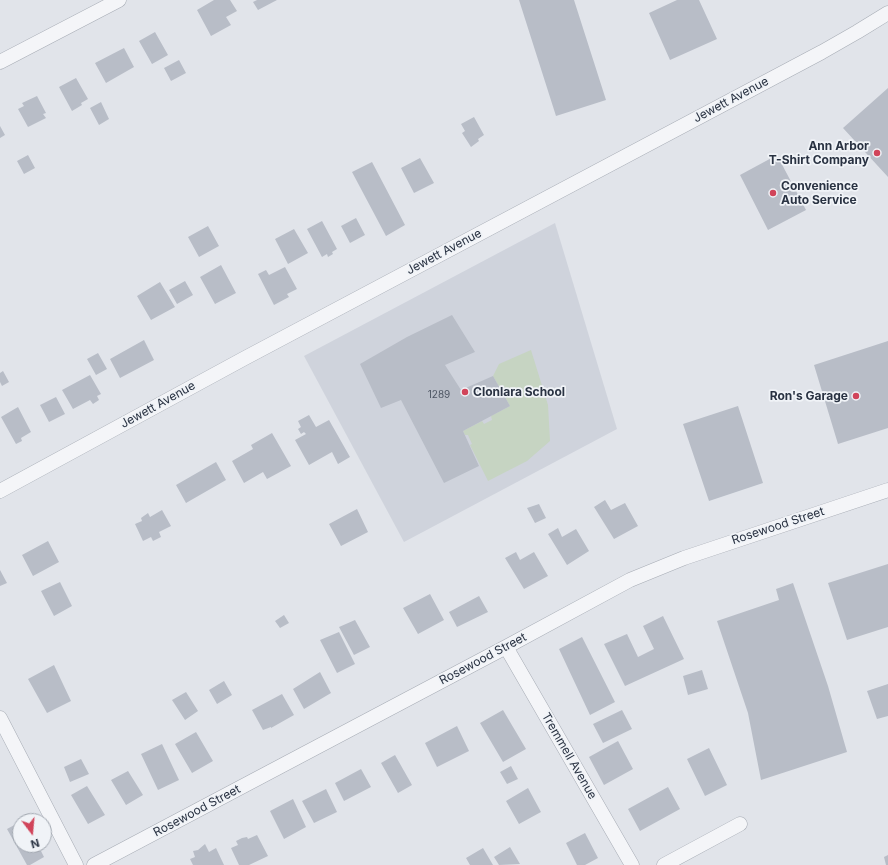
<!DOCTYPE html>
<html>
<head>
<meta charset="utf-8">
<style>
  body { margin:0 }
  #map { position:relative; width:888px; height:865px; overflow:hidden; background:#e1e4ea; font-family:Inter,sans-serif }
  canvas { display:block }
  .north { position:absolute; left:12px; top:813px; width:40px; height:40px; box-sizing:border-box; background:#f0f3f7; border:1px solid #a0a6af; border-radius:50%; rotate:164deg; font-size:11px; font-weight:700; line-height:16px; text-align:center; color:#293242 }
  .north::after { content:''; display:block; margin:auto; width:14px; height:18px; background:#d1445a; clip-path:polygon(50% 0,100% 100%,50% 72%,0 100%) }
</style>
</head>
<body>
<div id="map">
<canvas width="888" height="865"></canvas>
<div class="north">N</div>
</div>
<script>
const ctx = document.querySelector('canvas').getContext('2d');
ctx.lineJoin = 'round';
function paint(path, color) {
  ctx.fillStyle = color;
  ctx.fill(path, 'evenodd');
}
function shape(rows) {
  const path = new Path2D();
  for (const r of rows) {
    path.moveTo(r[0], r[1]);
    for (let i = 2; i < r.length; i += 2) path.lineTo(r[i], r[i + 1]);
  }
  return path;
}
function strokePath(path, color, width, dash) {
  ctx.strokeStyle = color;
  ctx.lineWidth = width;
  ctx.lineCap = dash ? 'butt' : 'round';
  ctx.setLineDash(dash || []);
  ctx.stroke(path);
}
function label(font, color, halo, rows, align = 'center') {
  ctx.font = font + ' Inter,sans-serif';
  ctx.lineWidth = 3.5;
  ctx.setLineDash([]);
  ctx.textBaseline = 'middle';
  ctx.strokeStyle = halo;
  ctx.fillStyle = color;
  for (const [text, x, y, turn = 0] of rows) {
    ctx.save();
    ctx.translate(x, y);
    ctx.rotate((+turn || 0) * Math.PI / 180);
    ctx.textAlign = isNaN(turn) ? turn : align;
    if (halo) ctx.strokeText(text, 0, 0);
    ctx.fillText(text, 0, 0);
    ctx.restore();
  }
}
paint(shape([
  [555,223,617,429,404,542,304,356]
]), '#cfd3dc');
paint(shape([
  [531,350,548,405,550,441,527,461,488,481,470,445,472,444,468,435,465,435,463,431,482,421,484,424,492,420,491,416,510,406,493,376,499,364]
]), '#c6d4c2');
paint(shape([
  [214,0,230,0,237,11,226,17,231,25,211,36,197,10],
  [257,0,277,0,258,10,253,2],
  [519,0,574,0,606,100,556,116],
  [677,0,699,0,717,39,670,60,649,13],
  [155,32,168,55,152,64,139,41],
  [124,48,134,67,106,83,95,63],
  [179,60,186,73,171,81,164,68],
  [76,78,88,99,81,103,82,105,72,111,59,87],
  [888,88,888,177,843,128],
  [37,96,46,113,43,114,46,118,28,127,18,109,24,106,22,103],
  [101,102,109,119,99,125,90,108],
  [474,117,484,135,478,139,479,141,471,147,462,133,465,131,461,124],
  [0,126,5,135,0,138],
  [28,155,35,168,24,174,17,161],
  [777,155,806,210,768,230,740,175],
  [420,158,434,183,414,193,401,168],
  [372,162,405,225,386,236,352,172],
  [356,218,365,235,350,243,341,226],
  [322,221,337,249,332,252,333,254,328,257,327,254,322,257,307,229],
  [208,226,219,246,199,257,188,237],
  [294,229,308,253,288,264,275,239],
  [221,265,236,293,215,304,200,277],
  [285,267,297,289,287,294,289,297,274,305,258,274,266,270,269,275],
  [185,281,193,295,177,304,169,290],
  [160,282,175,307,151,320,137,296],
  [452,315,475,352,445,365,461,390,493,376,510,406,463,431,479,466,444,483,401,400,381,408,360,364,407,337],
  [144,340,154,360,120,378,110,359],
  [888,341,888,428,838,444,814,365],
  [98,353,107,369,96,375,87,359],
  [3,371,9,382,2,386,0,382,0,373],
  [90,375,101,394,97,396,99,400,93,404,90,400,73,409,62,390],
  [56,397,65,414,49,422,40,405],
  [738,406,763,483,709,501,683,424],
  [18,407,31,432,21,438,22,441,16,444,1,417],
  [309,415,316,427,329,420,350,457,338,464,332,452,309,465,295,440,306,434,304,432,301,434,298,429,301,427,298,421],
  [272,433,291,466,267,479,263,472,244,483,232,461,253,449,251,445],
  [216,462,226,480,186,503,176,485],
  [605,500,611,510,625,503,638,526,614,539,594,507],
  [539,504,546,518,535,523,527,508],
  [357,509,368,532,341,546,329,524],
  [162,510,171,526,159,532,161,537,153,541,151,537,143,541,135,524,142,521,141,518,148,513,150,517],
  [558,528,562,537,576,529,589,551,567,565,548,534],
  [48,541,59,562,33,576,22,555],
  [516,552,520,560,534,552,548,576,524,589,505,558],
  [888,564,888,627,847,640,828,583],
  [0,570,7,583,0,586],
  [60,582,72,606,54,616,41,591],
  [793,583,828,686,847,752,761,780,748,713,717,621,779,600,776,589],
  [430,594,444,620,418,634,403,608],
  [479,596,488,612,457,627,449,612],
  [284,615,289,623,280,628,275,621],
  [663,616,684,659,625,686,604,644,627,634,638,657,654,649,643,626],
  [355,620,370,647,354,655,339,627],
  [339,632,355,664,337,673,320,640],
  [582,637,615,702,590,715,559,649],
  [54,665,71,701,47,713,28,679],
  [702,670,708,689,688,695,683,676],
  [320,672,331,693,304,709,293,689],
  [224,681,232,695,217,704,209,690],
  [888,684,888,716,877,719,867,691],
  [186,692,198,711,185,720,172,700],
  [282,694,294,715,271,728,271,727,263,730,252,710],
  [503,710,526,749,503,762,480,723],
  [622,710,632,729,603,743,593,724],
  [457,726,469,751,437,767,425,743],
  [196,732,213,761,192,773,175,744],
  [618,741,633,769,604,785,589,757],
  [162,744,179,780,158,790,141,754],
  [709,748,727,785,705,796,687,759],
  [395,755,412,785,398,793,381,763],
  [81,759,89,774,70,782,64,767],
  [511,766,518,779,507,784,500,772],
  [361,769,371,787,344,801,335,783],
  [128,771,143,795,126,805,111,780],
  [87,786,105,815,88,824,71,795],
  [668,787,680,809,640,831,628,809],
  [528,788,541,812,519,824,506,801],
  [326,789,337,812,314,823,302,801],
  [293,799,306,827,284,839,270,811],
  [20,822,20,845,38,845,44,857,30,865,27,865,7,829],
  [585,833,598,858,585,865,577,865,566,843],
  [257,835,268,856,249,865,239,865,231,848,238,845,236,841,242,838,247,837,248,839],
  [205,844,209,852,216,848,224,865,193,865,190,859,195,857,193,851,198,850],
  [510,847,520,864,499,865,494,857],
  [483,848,493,865,470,865,466,858],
  [888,855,888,865,886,865,884,857]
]), '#b8bdc7');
const street = shape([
  [0,62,119,0],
  [0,491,245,358,822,52,857,32,888,13],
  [506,647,632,865],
  [0,718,76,865],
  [94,865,506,647,630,580,684,558,888,490],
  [664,865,740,824]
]);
strokePath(street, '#a6abb4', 15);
strokePath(street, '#f4f5f8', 14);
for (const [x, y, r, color] of [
  [877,153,4,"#d1445a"],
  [773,193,4,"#d1445a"],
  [465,392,4,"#d1445a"],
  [856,396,4,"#d1445a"]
]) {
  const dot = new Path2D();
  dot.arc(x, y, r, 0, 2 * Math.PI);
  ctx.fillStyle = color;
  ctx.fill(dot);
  strokePath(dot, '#f0f3f7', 1.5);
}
label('10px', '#4d5563', null, [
  ["1289",439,395]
]);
label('12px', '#293242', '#f0f3f7', [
  ["Jewett Avenue",731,100,-28],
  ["Jewett Avenue",444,252,-28],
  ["Jewett Avenue",158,405,-29],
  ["Rosewood Street",778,526,-18],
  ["Rosewood Street",483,659,-28],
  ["Tremmell Avenue",569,756,60],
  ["Rosewood Street",197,811,-28]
]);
label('bold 12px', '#293242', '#f0f3f7', [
  ["Ann Arbor",869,146],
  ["T-Shirt Company",869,160],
  ["Convenience",781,186,"left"],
  ["Auto Service",781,200,"left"],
  ["Clonlara School",473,392,"left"],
  ["Ron's Garage",848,396]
], 'right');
</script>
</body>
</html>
